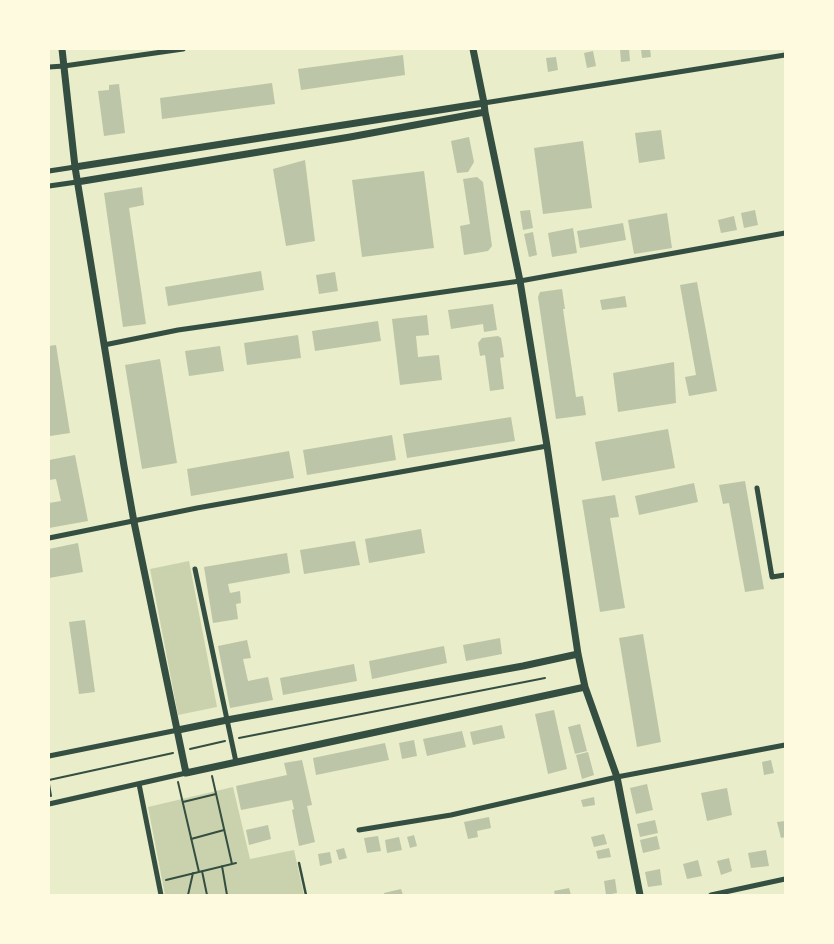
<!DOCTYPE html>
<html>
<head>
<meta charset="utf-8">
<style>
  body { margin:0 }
  #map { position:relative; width:834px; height:944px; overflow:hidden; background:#e9edc9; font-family:Mulish,sans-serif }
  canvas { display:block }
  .frame { position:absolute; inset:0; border:50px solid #fefae0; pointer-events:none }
</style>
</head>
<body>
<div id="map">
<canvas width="834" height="944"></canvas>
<div class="frame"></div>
</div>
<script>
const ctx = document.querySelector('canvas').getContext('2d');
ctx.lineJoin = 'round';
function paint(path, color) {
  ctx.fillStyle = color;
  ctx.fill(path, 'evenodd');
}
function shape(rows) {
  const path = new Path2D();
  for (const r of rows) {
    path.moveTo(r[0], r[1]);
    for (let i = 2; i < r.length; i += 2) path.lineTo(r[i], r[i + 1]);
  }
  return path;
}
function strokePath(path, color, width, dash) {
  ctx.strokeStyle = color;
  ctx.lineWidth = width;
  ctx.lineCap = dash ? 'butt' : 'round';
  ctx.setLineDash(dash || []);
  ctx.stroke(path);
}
paint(shape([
  [189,561,217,707,178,715,150,569],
  [233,787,250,859,294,850,304,895,165,895,148,807]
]), '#cad2ad');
paint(shape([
  [620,49,629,49,630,61,621,62],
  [641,49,650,49,651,57,642,58],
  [593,51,596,66,587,68,584,53],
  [403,55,405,75,301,90,298,69],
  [556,57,558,70,548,72,546,58],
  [272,83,275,104,162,119,160,98],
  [119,84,125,133,104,136,98,91,109,90,109,85],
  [661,130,665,159,639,163,635,133],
  [469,137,474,162,468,172,457,173,451,141],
  [583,141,592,208,543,214,534,148],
  [305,160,315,241,286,246,273,169],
  [424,171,434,248,362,257,352,180],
  [477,177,483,182,492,246,488,251,464,255,460,226,470,224,463,179],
  [142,187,144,205,129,208,146,324,123,327,104,193],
  [530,210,533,228,523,230,520,211],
  [755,210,758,225,744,228,741,213],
  [667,213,672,248,634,254,628,220],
  [734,216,737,230,721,233,718,220],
  [623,223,626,240,580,248,577,231],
  [573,228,577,253,552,257,548,233],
  [533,232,537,255,529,257,524,234],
  [261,271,264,290,168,306,165,287],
  [335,272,338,291,319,294,316,275],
  [697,282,717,391,689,396,685,377,696,375,680,285],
  [562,289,565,309,563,309,576,397,583,396,586,415,556,419,538,297,540,292],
  [625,296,627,307,602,310,600,300],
  [493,304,497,330,484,332,483,324,451,329,448,310],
  [427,315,429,335,416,336,418,357,439,355,442,380,400,385,392,319],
  [378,321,381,341,315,351,312,331],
  [298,335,301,358,247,365,244,343],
  [498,336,501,338,504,357,500,358,504,389,490,391,485,355,480,356,478,343,482,338],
  [56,345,70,433,50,436,49,429,49,346],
  [220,346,224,371,189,376,185,351],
  [160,359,177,463,142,469,125,365],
  [674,362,676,403,618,412,613,373],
  [511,417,515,441,407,458,403,434],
  [668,429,675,468,602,481,595,442],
  [392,435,396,460,307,475,303,450],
  [289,451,294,478,191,496,187,469],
  [75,455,88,521,49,528,49,503,61,501,56,479,49,480,49,460],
  [745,481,764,589,745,592,729,503,723,504,719,485],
  [694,483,698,502,639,515,635,496],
  [615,495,619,517,610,518,625,608,600,612,582,500],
  [421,529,425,553,369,563,365,539],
  [355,541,360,565,304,574,300,550],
  [78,543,83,572,49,578,49,549],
  [287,553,290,573,228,584,230,593,240,591,241,603,236,604,238,619,213,623,204,567],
  [85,620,95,692,79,694,69,622],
  [643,634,661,742,637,747,619,638],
  [500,638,502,654,466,661,463,645],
  [247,640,251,658,243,659,248,681,268,677,273,700,230,708,218,646],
  [444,646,447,663,372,679,369,661],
  [354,664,357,681,283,695,280,678],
  [554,710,567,769,548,774,535,714],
  [580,724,587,751,575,754,568,727],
  [502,725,505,738,473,745,470,732],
  [462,731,466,747,427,756,423,739],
  [414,740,417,756,402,759,399,743],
  [385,743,389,760,316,775,313,758],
  [588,752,594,775,582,779,576,755],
  [302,760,312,805,307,806,315,842,299,846,292,810,294,809,292,800,241,810,236,786,287,775,284,763],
  [771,760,774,773,764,775,762,762],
  [647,784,653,810,636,814,630,788],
  [727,788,732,815,707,821,701,793],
  [594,797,595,805,583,807,581,800],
  [489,817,491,828,477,831,478,837,468,839,464,822],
  [655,820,658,833,640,837,637,824],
  [785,821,785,837,781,838,777,822],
  [268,825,271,839,249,845,246,830],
  [604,834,607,844,594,847,591,837],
  [414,835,417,846,410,848,407,837],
  [378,836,381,851,367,853,364,838],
  [657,836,660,849,643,853,640,840],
  [399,837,402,850,387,853,385,840],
  [344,848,347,858,339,860,336,850],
  [609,848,611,857,598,859,596,851],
  [766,850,769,866,751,868,748,853],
  [330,852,332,863,320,866,318,854],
  [729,858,732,871,721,875,717,861],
  [698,860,702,876,687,879,683,864],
  [660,869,662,885,648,887,645,872],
  [615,879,617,893,606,895,604,881],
  [569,888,571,895,555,895,554,891],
  [401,889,403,895,384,895,384,893]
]), '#bcc5a7');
strokePath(shape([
  [239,738,545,678],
  [190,749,225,741],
  [212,776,232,864],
  [49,780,173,753],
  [178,782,199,872],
  [49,784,51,796],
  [183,802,216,794],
  [191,839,224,830],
  [222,866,227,895],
  [202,871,207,895],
  [166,880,236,863],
  [188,895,193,873]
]), '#344e41', 2);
strokePath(shape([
  [299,863,306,895]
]), '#344e41', 2.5);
strokePath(shape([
  [49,67,64,66,183,49],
  [484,103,785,55],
  [49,171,75,167],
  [49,186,77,182],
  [104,345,178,330,520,281,785,233],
  [757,488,772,577,785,575],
  [49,538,197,508,547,446],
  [195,569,236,762],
  [49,756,178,730],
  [139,784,161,895],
  [49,804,186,773],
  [359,830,451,815,617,777,785,745],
  [711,895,785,879]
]), '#344e41', 5);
strokePath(shape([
  [62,49,75,167,124,466,134,522,186,773,585,687],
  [473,49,484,103,485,112,520,281,547,446,578,654,585,687,617,777,640,895],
  [75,167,484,103],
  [77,182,350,137,485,112],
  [178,730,227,720,523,666,578,654]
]), '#344e41', 7);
</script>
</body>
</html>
